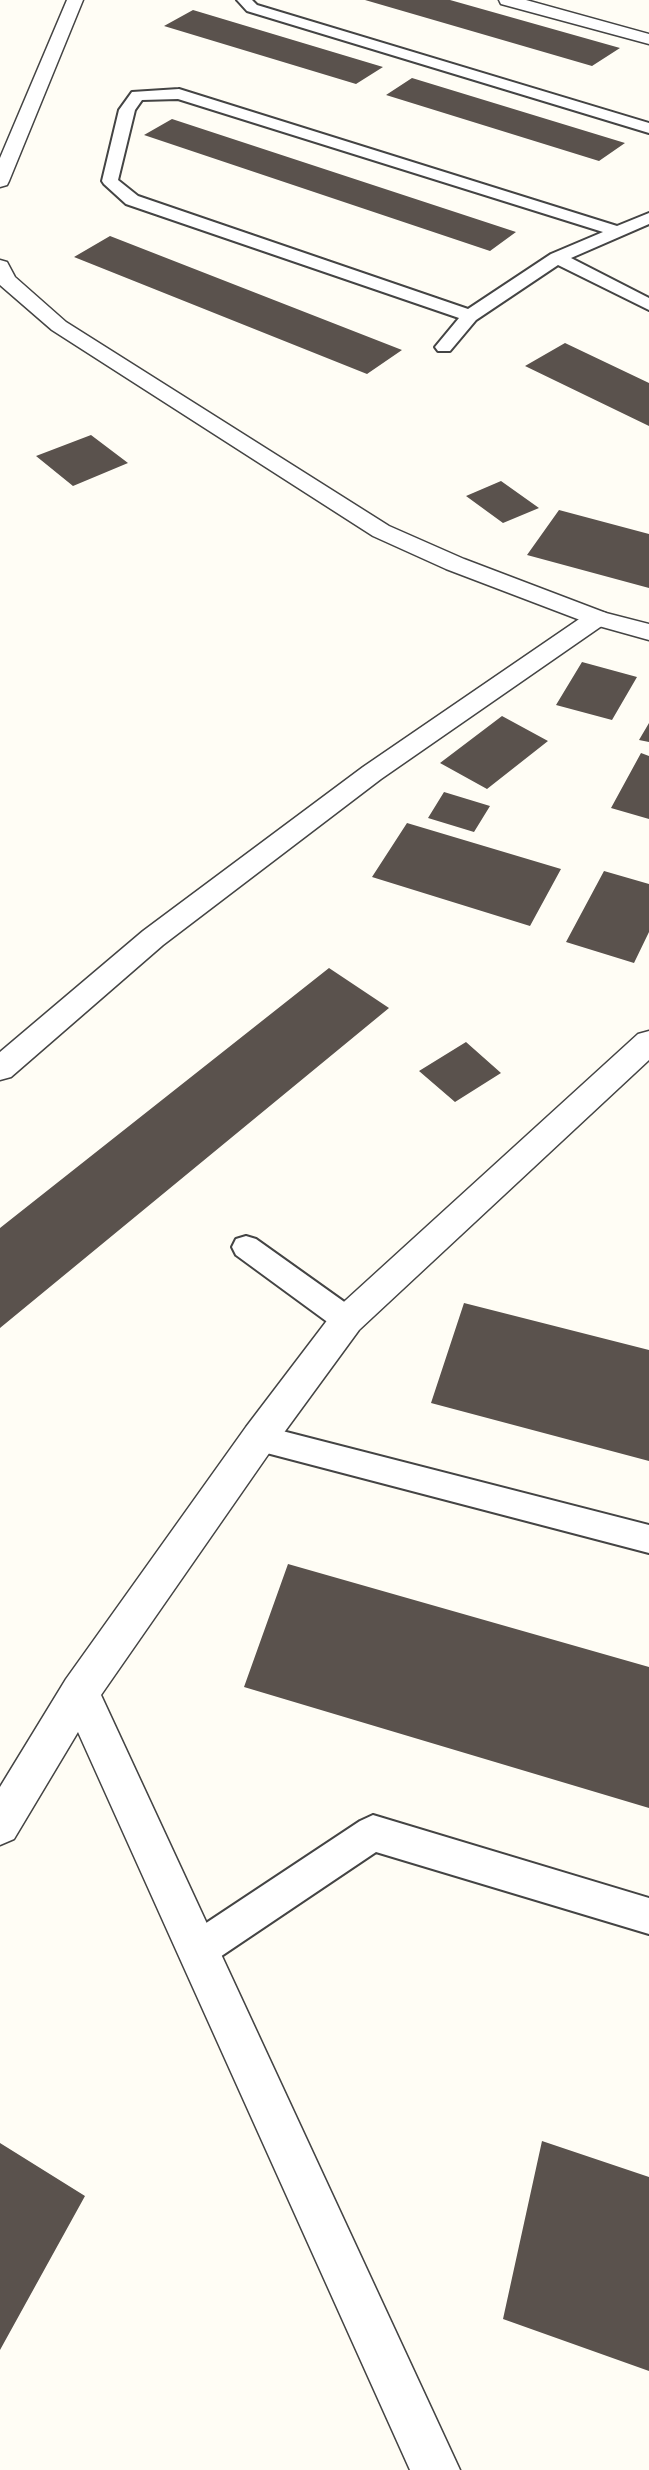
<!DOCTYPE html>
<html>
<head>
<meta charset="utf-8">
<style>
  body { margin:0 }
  canvas { display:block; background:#fffdf5 }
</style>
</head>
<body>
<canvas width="649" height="2470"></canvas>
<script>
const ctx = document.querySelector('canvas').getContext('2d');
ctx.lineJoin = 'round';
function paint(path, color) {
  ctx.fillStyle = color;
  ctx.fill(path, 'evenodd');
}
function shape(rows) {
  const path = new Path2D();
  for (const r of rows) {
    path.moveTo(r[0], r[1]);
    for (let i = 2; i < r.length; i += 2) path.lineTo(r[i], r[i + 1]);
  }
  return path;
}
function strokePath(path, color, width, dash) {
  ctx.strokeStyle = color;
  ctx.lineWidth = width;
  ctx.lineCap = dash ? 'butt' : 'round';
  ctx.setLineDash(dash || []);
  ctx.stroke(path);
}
paint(shape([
  [365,0,450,0,620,48,592,66],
  [193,10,383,67,356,84,164,26],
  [412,78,625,143,599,161,386,95],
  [172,119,516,232,490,251,144,135],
  [110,236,402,350,367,374,74,257],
  [565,343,649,383,649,426,525,366],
  [91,435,128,463,73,486,36,456],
  [501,481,539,508,503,523,466,496],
  [559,510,649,534,649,588,527,555],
  [582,662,637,677,612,720,556,705],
  [502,716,548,741,487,789,440,763],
  [649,723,649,742,639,740],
  [641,753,649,756,649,819,611,808],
  [444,792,490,806,474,832,428,818],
  [407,823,561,869,530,926,372,877],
  [604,871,649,884,649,932,634,963,566,942],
  [329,968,389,1008,0,1328,0,1228],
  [466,1042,501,1073,455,1102,419,1071],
  [464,1303,649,1350,649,1461,431,1403],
  [288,1564,649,1667,649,1808,244,1687],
  [542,2141,649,2177,649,2371,503,2319],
  [0,2143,85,2196,0,2350]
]), '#5a524d');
const service = shape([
  [237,0,252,0,257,5,649,123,649,133,247,11,237,0],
  [179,89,617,226,649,213,649,224,571,258,649,298,649,310,558,265,476,320,450,351,438,351,435,347,459,318,126,204,104,184,102,181,119,110,132,92,179,89],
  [178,99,603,232,551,254,468,309,138,196,118,180,135,110,142,100,178,99],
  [246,1236,256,1239,357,1311,362,1320,357,1329,347,1332,337,1329,236,1255,232,1247,236,1239,246,1236],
  [259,1425,649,1525,649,1553,259,1451,248,1447,244,1438,248,1429,259,1425],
  [373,1815,649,1898,649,1934,376,1852,211,1963,198,1968,185,1963,180,1950,185,1937,360,1821,373,1815]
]);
const minor = shape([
  [499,0,526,0,649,34,649,44,501,4,499,0],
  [597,611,606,613,609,618,606,623,381,779,163,945,11,1077,0,1080,0,1052,143,931,363,767,588,613,597,611],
  [649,1031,649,1060,359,1330,272,1449,101,1695,460,2470,410,2470,78,1732,14,1839,0,1845,0,1787,66,1679,246,1427,335,1310,638,1034,649,1031]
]);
const tertiary = shape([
  [67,0,83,0,9,181,7,185,0,187,0,158,67,0],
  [0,260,7,262,15,277,66,322,389,526,464,559,606,613,649,624,649,640,588,623,446,569,373,536,52,330,0,285,0,260]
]);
strokePath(service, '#444', 4);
strokePath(minor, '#444', 3);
strokePath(tertiary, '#444', 3);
paint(service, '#fff');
paint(minor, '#fff');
paint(tertiary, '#fff');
</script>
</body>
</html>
